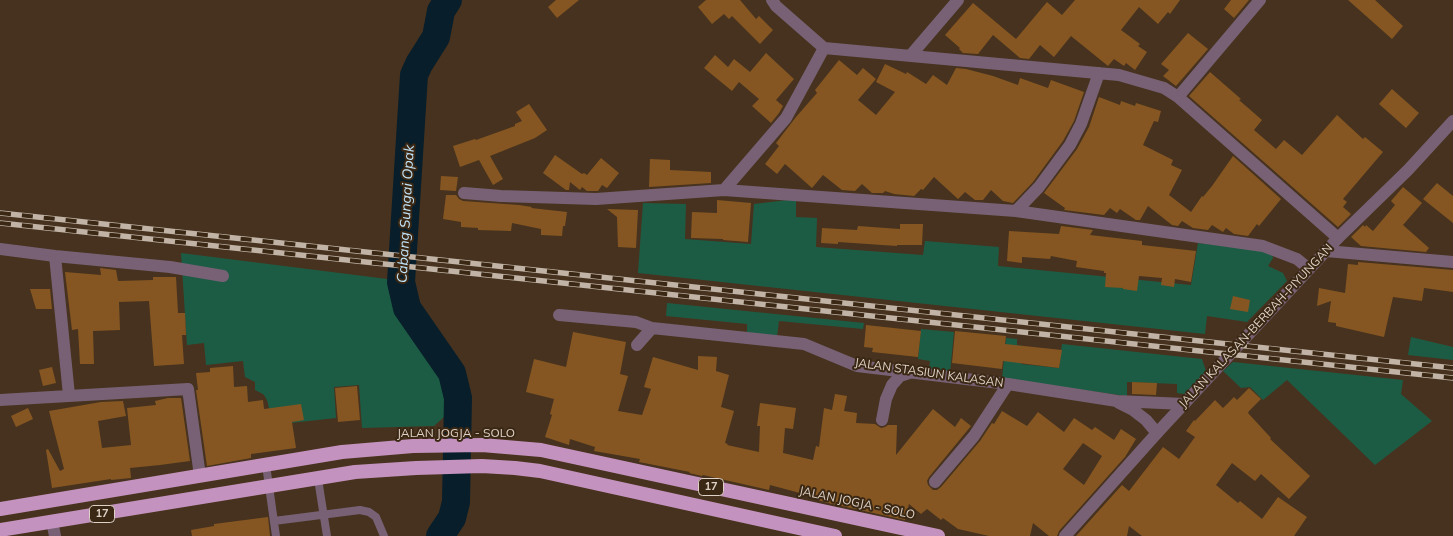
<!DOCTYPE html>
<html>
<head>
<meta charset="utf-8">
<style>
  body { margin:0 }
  canvas { display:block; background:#46321e }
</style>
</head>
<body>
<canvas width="1453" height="536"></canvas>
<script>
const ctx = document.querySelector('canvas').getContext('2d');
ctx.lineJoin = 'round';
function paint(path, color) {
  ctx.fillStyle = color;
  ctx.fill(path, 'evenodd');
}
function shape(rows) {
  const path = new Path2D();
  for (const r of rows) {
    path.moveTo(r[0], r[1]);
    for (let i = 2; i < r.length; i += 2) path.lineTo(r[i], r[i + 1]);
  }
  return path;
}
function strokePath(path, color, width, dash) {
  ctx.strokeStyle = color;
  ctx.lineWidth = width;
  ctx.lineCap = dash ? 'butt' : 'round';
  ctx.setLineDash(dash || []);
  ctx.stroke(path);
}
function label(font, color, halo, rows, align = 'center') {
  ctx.font = font + ' Mulish,sans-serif';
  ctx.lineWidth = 4;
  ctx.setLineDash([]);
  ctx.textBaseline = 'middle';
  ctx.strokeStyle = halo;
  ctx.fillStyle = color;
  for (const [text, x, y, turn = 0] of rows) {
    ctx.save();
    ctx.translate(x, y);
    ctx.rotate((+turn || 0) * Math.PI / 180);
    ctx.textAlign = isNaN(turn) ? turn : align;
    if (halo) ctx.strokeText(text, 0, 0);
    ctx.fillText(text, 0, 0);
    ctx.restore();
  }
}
paint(shape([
  [796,199,796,217,817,218,816,247,923,255,925,241,999,247,998,266,1191,285,1198,243,1271,251,1273,258,1268,266,1283,273,1287,281,1247,322,1207,316,1205,334,638,273,643,203,686,204,685,239,751,244,754,204],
  [181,253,403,281,408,284,412,290,415,312,434,352,447,390,450,390,453,397,453,409,434,426,362,428,359,385,334,387,336,418,272,425,268,403,266,398,263,394,255,390,255,382,245,377,243,361,206,365,204,343,187,345],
  [667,303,864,323,863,329,779,321,777,337,747,334,747,324,666,316],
  [921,329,954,332,950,373,929,371,930,361,918,359],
  [1411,337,1453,347,1453,360,1408,355],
  [1006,338,1017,339,1017,345,1023,346,1021,364,1059,368,1062,344,1202,359,1206,371,1184,394,1177,393,1177,384,1127,382,1127,396,1002,379],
  [1233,362,1403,380,1401,394,1432,421,1375,465,1287,380,1263,400,1250,387,1241,388,1223,371]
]), '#1d5c44');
strokePath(shape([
  [440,536,452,518,456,502,458,398,452,373,407,308,401,282,414,75,419,64,436,37,441,11,448,0]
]), '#081e2a', 28);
paint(shape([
  [556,0,579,0,557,18,548,7],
  [706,0,740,0,756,19,759,16,773,30,760,44,732,16,729,19,724,14,712,24,698,7],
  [1075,0,1180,0,1170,14,1168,12,1158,24,1139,7,1121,30,1140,44,1138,46,1147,52,1135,70,1126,63,1124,66,1114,59,1108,66,1071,36,1054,57,1040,45,1029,59,1020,58,993,35,978,54,963,53,959,49,960,48,945,35,973,3,1016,39,1047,2,1062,15],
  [1231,0,1249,0,1234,18,1224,9],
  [1348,0,1375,0,1403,26,1392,39],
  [1188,33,1208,49,1176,86,1163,76,1169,70,1161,64],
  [766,53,794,79,776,100,783,106,779,113,771,123,752,106,759,99,739,82,732,91,704,68,715,55,728,67,734,59,750,72],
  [839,60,857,75,863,68,876,79,858,100,876,115,895,92,876,82,885,64,906,74,907,72,926,84,933,75,947,85,956,68,966,69,993,76,1018,85,1020,78,1048,88,1051,80,1084,92,1074,121,1063,141,1033,182,1013,203,1003,201,991,190,983,200,975,200,965,192,958,199,934,177,923,190,921,189,914,196,894,194,885,191,883,193,872,193,862,184,855,191,842,190,823,175,812,188,785,164,777,174,765,164,779,146,776,143,796,117,817,93,815,90],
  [1210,72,1241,99,1239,100,1262,120,1254,130,1276,149,1284,140,1302,155,1337,115,1363,139,1365,137,1383,152,1343,199,1347,202,1343,207,1351,214,1338,227,1189,96],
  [1392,89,1419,113,1406,128,1379,104],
  [1099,97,1120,105,1121,101,1135,106,1136,103,1161,111,1158,122,1154,121,1143,145,1173,160,1171,165,1182,170,1169,195,1191,212,1202,196,1203,197,1212,186,1233,156,1281,199,1259,226,1257,224,1248,236,1234,234,1226,228,1223,232,1212,225,1208,230,1193,228,1182,221,1178,226,1172,225,1148,206,1140,220,1136,220,1120,209,1117,213,1110,208,1104,215,1064,210,1065,208,1044,193,1077,149,1089,127],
  [529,104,547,130,535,138,490,156,503,179,493,185,479,160,460,167,453,146,475,139,476,140,515,126,515,124,522,121,516,112],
  [555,155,582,174,584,173,587,175,601,158,619,173,607,188,602,185,598,191,587,191,582,187,580,190,570,182,569,190,566,190,543,173],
  [650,159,670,160,670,170,711,172,711,183,649,187],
  [441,176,458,177,456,191,440,190],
  [1437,183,1453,196,1453,223,1423,199],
  [1403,187,1422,203,1403,225,1429,248,1426,252,1361,246,1351,237,1363,225,1365,227,1366,225,1373,231,1395,205,1391,201],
  [446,195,456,195,459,199,463,201,519,205,532,207,531,208,567,212,565,226,563,226,562,236,541,235,541,229,512,223,511,231,478,230,478,228,461,227,461,222,443,219],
  [717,200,751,203,748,242,723,240,723,239,691,238,692,212,717,213],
  [607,209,638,210,636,248,618,247,617,217],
  [900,224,923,224,922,245,897,245,897,246,838,242,838,244,821,243,822,228,857,230,858,226,900,229],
  [1061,226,1093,230,1090,235,1142,241,1142,245,1196,251,1191,282,1175,279,1174,287,1161,285,1162,278,1139,276,1137,291,1123,289,1123,288,1105,287,1106,273,1104,273,1104,271,1076,267,1077,261,1051,256,1050,259,1022,257,1022,263,1007,261,1009,231,1059,234],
  [1358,262,1453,270,1453,292,1424,288,1422,301,1393,297,1384,337,1336,326,1336,323,1328,322,1331,301,1317,306,1319,288,1345,293,1348,264,1358,265],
  [100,268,116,270,118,281,153,280,153,277,176,277,178,313,185,313,186,335,182,335,184,364,154,366,149,301,119,302,120,330,93,331,94,364,80,364,78,329,72,330,65,272,101,275],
  [30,289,50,289,52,309,36,309],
  [1233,296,1250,300,1248,312,1230,309],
  [866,325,921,331,918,357,872,352,873,348,864,347],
  [955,331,1006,336,1005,344,1062,350,1059,368,1003,361,1002,369,952,363],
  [573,332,626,342,620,374,628,376,618,411,642,415,651,389,644,387,653,357,698,370,698,356,717,357,716,371,729,375,721,407,734,411,725,443,728,444,727,445,759,452,760,426,757,426,760,403,796,408,793,429,785,428,783,453,813,460,816,446,819,447,824,408,832,410,835,394,847,396,844,411,857,413,856,423,875,424,881,428,885,427,888,425,897,425,896,455,933,409,955,427,961,418,971,426,929,477,927,481,928,485,933,490,937,490,941,487,980,441,992,423,994,424,1002,411,1027,426,1038,412,1064,432,1074,418,1092,430,1095,427,1114,440,1121,429,1136,439,1125,457,1059,531,1057,536,1049,536,1033,523,1030,536,989,536,958,529,943,518,941,520,927,509,921,514,909,504,905,520,828,503,814,499,815,497,770,485,769,490,703,475,702,476,689,473,690,472,639,462,640,459,594,451,595,447,570,439,569,445,545,437,552,415,550,414,554,399,526,392,534,359,566,367],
  [1083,443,1102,456,1084,485,1063,469],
  [233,366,234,387,247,386,248,402,263,400,264,409,301,404,304,420,292,422,296,448,251,454,251,458,207,466,196,390,198,390,196,373,210,372,210,368],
  [52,367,56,383,43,386,39,370],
  [1132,382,1157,383,1156,395,1132,394],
  [357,386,360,420,338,422,335,388],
  [1249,388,1261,399,1249,411,1248,413,1271,438,1270,439,1310,476,1289,499,1261,474,1255,481,1232,463,1216,485,1238,503,1240,501,1262,519,1278,497,1307,517,1294,536,1142,536,1129,526,1127,536,1076,536,1122,485,1129,491,1163,447,1179,459,1195,437,1186,431,1194,420,1195,421,1215,400,1223,408,1234,397,1237,400],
  [168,398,181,398,190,461,160,465,130,468,131,478,111,480,111,479,52,488,46,450,48,449,60,471,64,469,49,411,101,402,123,401,126,416,98,421,102,448,131,445,127,408,156,405,155,401],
  [28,408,33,419,16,427,11,416],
  [268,517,270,536,192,536,191,530,214,526,214,524]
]), '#855621');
strokePath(shape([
  [266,465,276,536],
  [318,479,327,536],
  [274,521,360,510,369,512,376,517,384,536]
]), '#786175', 8);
strokePath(shape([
  [772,0,776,6,824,48,1119,75,1164,88,1178,97,1338,238],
  [911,55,958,0],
  [1178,97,1260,0],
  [724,190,786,118,824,48],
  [464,193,501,196,596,199,724,190,1016,211,1263,246,1297,259,1309,269],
  [1016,211,1039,187,1070,145,1081,124,1099,73],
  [0,249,55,256,170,267,223,276],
  [1326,251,1453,262],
  [55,256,69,395],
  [559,315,636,322,652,328,804,344,857,366,1008,384,1117,401,1184,404],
  [637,345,652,328],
  [0,400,188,389,200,476],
  [1119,403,1133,410,1146,420,1157,433],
  [882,420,886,399,892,385,900,376,912,372],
  [935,482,974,436,1008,384],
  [52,521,55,536]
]), '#786175', 12);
strokePath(shape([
  [1065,536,1157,433,1338,238,1408,170,1453,121]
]), '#786175', 12);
strokePath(shape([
  [0,509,342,452,413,446,482,445,541,450,938,536],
  [0,530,355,472,416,468,482,466,515,468,540,471,835,536]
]), '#c492be', 14);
const rail = shape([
  [0,213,1453,368],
  [0,223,1453,378]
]);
strokePath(rail, '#c1b4a6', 5.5);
strokePath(rail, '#3b2814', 4, [11]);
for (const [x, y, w] of [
  [711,487,25],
  [102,514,25]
]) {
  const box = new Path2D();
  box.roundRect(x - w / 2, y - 8.5, w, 17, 4);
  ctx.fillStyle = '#3b2814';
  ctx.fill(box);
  strokePath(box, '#ded2c6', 1);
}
label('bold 11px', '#ded2c6', null, [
  ["17",711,487],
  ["17",102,514]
]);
label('12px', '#ded2c6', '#3b2814', [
  ["JALAN KALASAN-BERBAH-PIYUNGAN",1256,326,-47],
  ["JALAN STASIUN KALASAN",929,373,8],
  ["JALAN JOGJA - SOLO",456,433],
  ["JALAN JOGJA - SOLO",857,503,12]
]);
label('italic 14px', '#c2e6fc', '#3b2814', [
  ["Cabang Sungai Opak",406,214,-87]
]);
</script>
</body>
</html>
